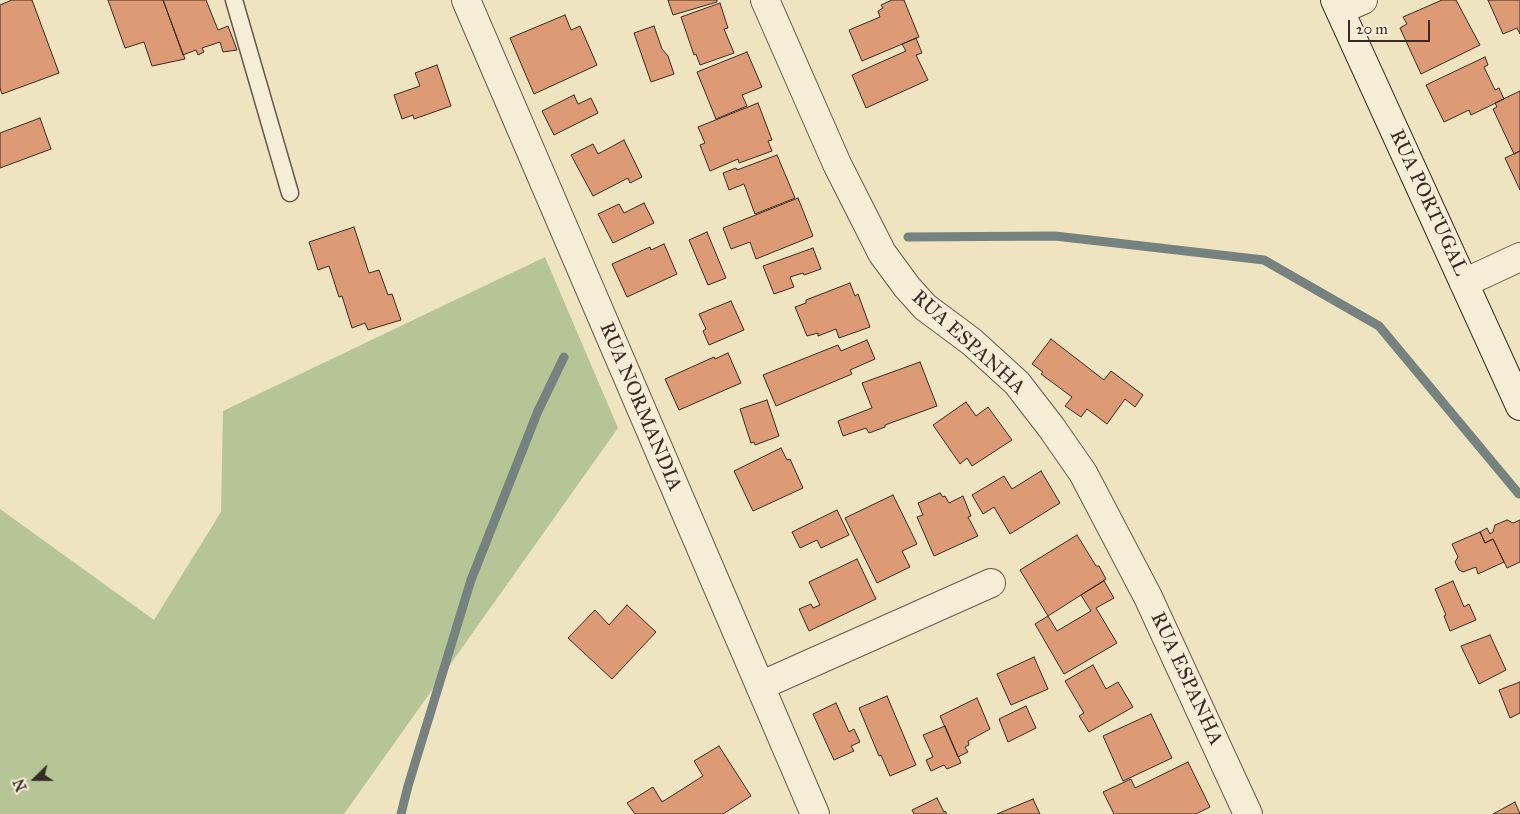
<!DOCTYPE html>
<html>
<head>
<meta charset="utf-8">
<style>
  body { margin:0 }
  #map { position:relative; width:1520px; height:814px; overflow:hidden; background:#efe4c0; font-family:"IM FELL Great Primer",serif }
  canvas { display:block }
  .north { position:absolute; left:10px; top:754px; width:50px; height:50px; -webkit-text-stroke:4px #f5edd6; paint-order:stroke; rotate:248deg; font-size:14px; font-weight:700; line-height:20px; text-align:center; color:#382b25 }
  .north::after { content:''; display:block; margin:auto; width:18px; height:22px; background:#382b25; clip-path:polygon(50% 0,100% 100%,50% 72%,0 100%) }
  .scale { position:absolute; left:1348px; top:20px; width:82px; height:22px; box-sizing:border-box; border:2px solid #382b25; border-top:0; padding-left:6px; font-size:15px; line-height:18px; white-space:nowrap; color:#382b25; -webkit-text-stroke:4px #f5edd6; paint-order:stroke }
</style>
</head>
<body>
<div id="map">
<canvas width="1520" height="814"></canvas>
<div class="north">N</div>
<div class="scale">20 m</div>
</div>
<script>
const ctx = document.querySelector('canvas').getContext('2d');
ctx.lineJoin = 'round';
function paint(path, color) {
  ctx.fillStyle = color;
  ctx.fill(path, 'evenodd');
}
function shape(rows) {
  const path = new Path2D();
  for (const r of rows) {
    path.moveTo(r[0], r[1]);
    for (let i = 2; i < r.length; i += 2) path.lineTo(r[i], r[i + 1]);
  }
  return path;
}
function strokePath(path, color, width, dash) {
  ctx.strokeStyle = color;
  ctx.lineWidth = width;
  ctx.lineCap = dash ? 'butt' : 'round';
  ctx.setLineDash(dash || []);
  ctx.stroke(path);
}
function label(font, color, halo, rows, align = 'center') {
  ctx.font = font + ' "IM FELL Great Primer",serif';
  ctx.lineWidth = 4;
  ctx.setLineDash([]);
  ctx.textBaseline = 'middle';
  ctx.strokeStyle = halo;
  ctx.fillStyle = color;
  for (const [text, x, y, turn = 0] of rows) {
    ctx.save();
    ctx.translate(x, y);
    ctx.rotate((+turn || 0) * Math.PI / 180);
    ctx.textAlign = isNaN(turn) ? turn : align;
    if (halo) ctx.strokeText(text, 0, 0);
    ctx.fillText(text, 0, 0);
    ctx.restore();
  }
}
paint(shape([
  [545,257,618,428,344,814,0,814,0,509,154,620,221,512,223,411]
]), '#b5c595');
strokePath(shape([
  [908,237,1055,236,1264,260,1379,326,1519,494],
  [401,814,408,786,471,580,538,411,564,357]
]), '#758280', 9);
const building = shape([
  [12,0,32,0,59,73,2,94,0,88,0,5,12,0],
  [108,0,163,0,185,59,152,66,144,42,125,48,108,0],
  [163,0,206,0,218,30,228,26,237,50,223,52,220,42,202,48,204,52,198,55,196,50,183,55,163,0],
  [668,0,717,0,717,2,673,15,668,0],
  [892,0,904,0,919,37,862,61,849,30,880,17,878,11,883,8,881,5,892,0],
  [1442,0,1456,0,1480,45,1421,74,1400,28,1407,24,1403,17,1442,0],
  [1488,0,1520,0,1520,34,1517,28,1503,34,1488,0],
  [720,3,728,28,724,29,734,53,700,65,696,54,694,55,681,17,720,3],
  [565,15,571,30,580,26,597,65,534,94,510,38,565,15],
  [654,26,662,49,668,56,674,74,651,82,634,33,654,26],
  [916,38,922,53,916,55,928,80,866,108,852,75,906,51,902,44,916,38],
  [747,52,762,87,742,95,747,106,716,119,697,72,747,52],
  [1485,57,1488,65,1484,67,1495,90,1499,88,1504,99,1471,115,1469,110,1444,122,1426,85,1485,57],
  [437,65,451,106,414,119,413,115,402,119,394,95,420,86,415,73,437,65],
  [1520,91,1520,151,1514,154,1493,109,1497,107,1495,103,1520,91],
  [574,95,578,104,591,98,598,113,554,135,542,111,574,95],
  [758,103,772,140,768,141,772,151,739,163,738,159,710,171,700,145,705,143,698,127,758,103],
  [40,118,51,149,0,168,0,133,40,118],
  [624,140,642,177,630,183,628,178,593,196,571,155,593,144,598,154,624,140],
  [1520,151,1520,190,1505,158,1520,151],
  [777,155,795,198,755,214,744,184,729,190,723,173,736,168,737,170,777,155],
  [798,198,813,236,756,259,750,242,731,249,723,228,798,198],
  [644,203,654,223,613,243,598,214,619,204,624,213,644,203],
  [354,227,369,273,379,270,388,295,392,294,401,320,368,330,365,323,352,328,342,296,339,297,329,266,318,270,309,242,354,227],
  [707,232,726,278,708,285,689,240,707,232],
  [664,244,677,274,627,297,612,264,650,247,651,250,664,244],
  [813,248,821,269,804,275,803,273,790,277,794,287,774,294,763,266,813,248],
  [850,283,855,296,858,294,870,327,839,338,836,329,818,336,818,333,807,336,795,307,806,303,806,300,850,283],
  [731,301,744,330,709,345,703,331,706,329,699,314,731,301],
  [1051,339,1104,380,1111,371,1143,395,1135,407,1125,399,1107,424,1087,409,1081,417,1065,406,1072,397,1041,374,1043,372,1032,364,1051,339],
  [867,340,875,359,850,370,852,374,776,406,763,375,838,345,841,351,867,340],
  [728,353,741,383,679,410,665,379,714,357,715,359,728,353],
  [920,362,937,406,885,425,885,427,869,433,866,428,843,436,838,421,872,408,862,383,920,362],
  [767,400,779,436,755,445,754,442,751,443,740,409,767,400],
  [966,402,976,416,988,407,1012,440,972,466,967,458,960,464,933,425,966,402],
  [781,448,787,460,790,459,803,488,753,511,734,471,781,448],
  [1041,471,1060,503,1010,534,994,507,983,514,972,495,1004,476,1012,489,1041,471],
  [940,493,943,497,945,496,949,503,963,496,971,516,968,517,978,536,934,556,917,517,923,515,918,503,940,493],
  [893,495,917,544,902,551,910,567,877,583,845,518,893,495],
  [837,510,849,535,821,548,817,540,800,548,792,532,837,510],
  [1507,520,1513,523,1520,520,1520,562,1507,568,1493,539,1485,543,1480,532,1487,528,1490,534,1493,532,1495,525,1507,520],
  [1480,532,1485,543,1493,539,1504,562,1478,574,1476,567,1463,572,1459,570,1455,562,1458,557,1452,544,1480,532],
  [1077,535,1096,566,1099,566,1106,579,1048,616,1020,570,1077,535],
  [857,559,876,599,809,631,799,609,811,604,813,608,820,605,809,582,857,559],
  [1104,581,1114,598,1096,608,1117,643,1064,674,1035,624,1048,616,1057,631,1091,611,1081,595,1104,581],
  [1453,581,1464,607,1469,604,1476,620,1450,631,1444,616,1446,615,1435,589,1453,581],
  [627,605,656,632,612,679,568,638,595,610,609,625,627,605],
  [1490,635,1506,670,1479,684,1461,646,1490,635],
  [1034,657,1048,689,1011,705,997,674,1034,657],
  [1093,665,1106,689,1118,682,1133,707,1089,732,1079,716,1084,713,1065,681,1093,665],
  [1520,682,1520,713,1510,718,1499,690,1520,682],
  [887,696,916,765,890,776,881,755,879,756,859,708,887,696],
  [977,698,990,729,968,741,969,745,965,747,968,752,958,757,940,716,977,698],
  [836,703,849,732,854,729,860,742,851,746,854,751,834,760,813,714,836,703],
  [1026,706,1036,728,1008,742,999,719,1026,706],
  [1151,714,1172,758,1123,781,1103,736,1151,714],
  [945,726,961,763,947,769,944,765,931,771,926,760,933,757,923,735,945,726],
  [719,746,751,796,723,814,635,814,627,803,653,787,662,802,703,776,694,761,719,746],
  [1188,762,1210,807,1196,814,1114,814,1103,792,1131,779,1135,788,1188,762],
  [937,798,944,812,945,811,947,814,914,814,912,810,937,798],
  [1033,799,1040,814,997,814,1033,799],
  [1515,802,1520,814,1493,814,1515,802]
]);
paint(building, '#dd9b75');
strokePath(building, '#382b25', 1);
const lane = shape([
  [234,0,290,193]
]);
const street = shape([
  [466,0,815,814],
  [765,0,837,164,882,253,907,287,925,307,972,342,1017,383,1051,427,1083,473,1148,597,1248,814],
  [1340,10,1363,0],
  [1464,283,1520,257],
  [760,686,991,583]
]);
const secondary = shape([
  [1335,0,1520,406]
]);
strokePath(lane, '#66594c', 19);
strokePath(street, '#66594c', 30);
strokePath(secondary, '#382b25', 30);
strokePath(lane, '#f5edd6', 16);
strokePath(street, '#f5edd6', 28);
strokePath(secondary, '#f5edd6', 28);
label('20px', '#382b25', '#f5edd6', [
  ["RUA PORTUGAL",1428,203,65],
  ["RUA ESPANHA",968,343,42],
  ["RUA NORMANDIA",640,407,67],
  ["RUA ESPANHA",1186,679,65]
]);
</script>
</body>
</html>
